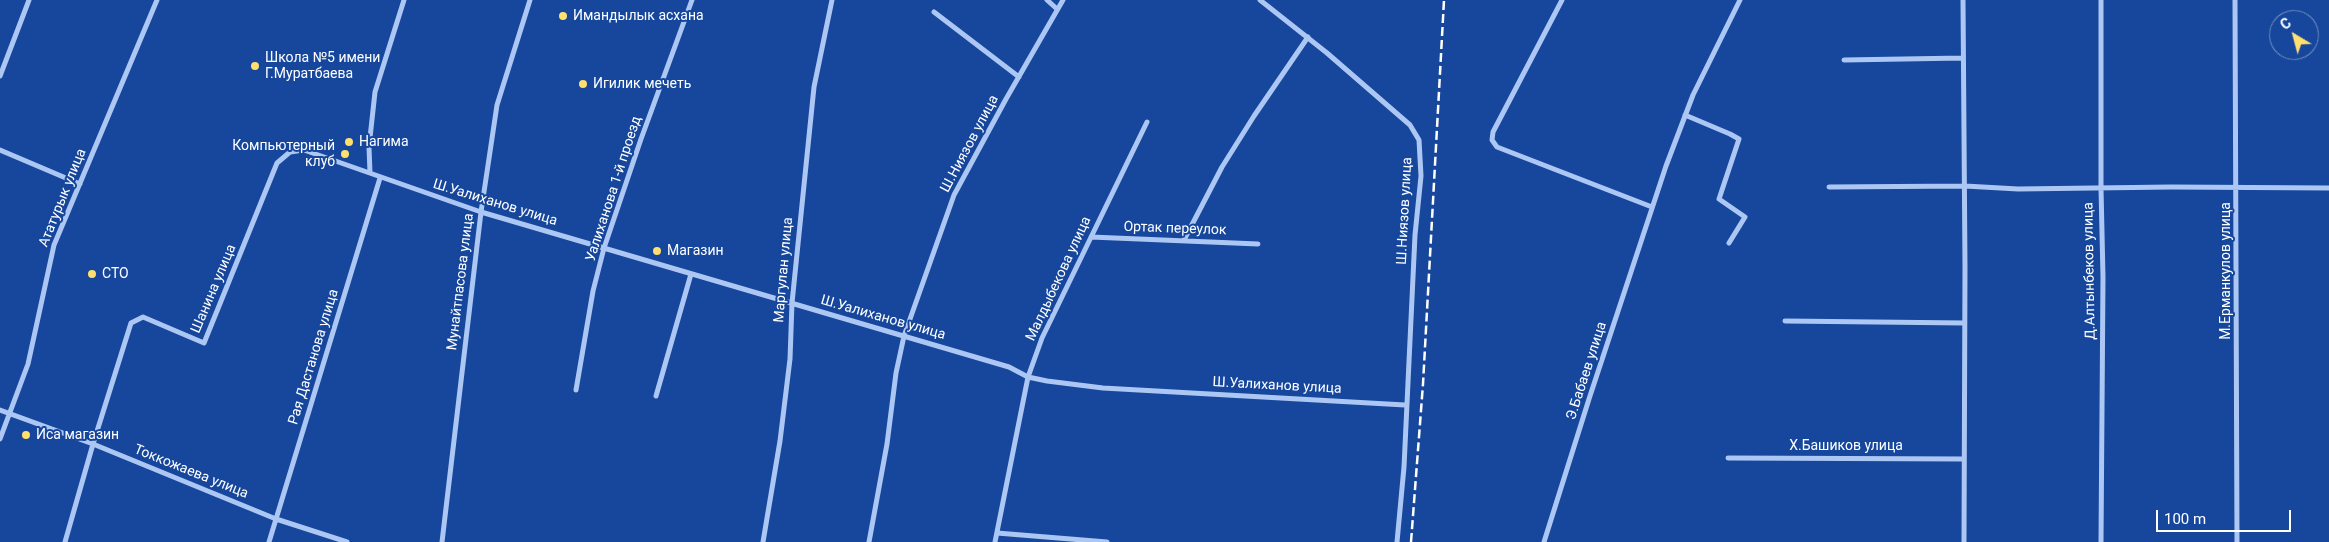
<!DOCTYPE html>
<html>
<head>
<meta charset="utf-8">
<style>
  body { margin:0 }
  #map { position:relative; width:2329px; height:542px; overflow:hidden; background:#16479c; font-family:Roboto,sans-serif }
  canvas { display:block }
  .north { position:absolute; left:2269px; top:10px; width:50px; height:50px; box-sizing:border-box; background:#16479c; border:1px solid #7391c4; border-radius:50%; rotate:323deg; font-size:14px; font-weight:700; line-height:20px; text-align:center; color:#fff }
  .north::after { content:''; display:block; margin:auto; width:18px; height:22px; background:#ffdf6e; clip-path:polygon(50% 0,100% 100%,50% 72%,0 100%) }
  .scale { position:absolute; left:2156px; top:510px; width:135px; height:22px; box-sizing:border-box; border:2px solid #fff; border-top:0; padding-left:6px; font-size:15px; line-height:18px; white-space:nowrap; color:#fff; -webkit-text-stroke:4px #16479c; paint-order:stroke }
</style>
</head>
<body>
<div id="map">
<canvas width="2329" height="542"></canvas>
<div class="north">С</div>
<div class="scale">100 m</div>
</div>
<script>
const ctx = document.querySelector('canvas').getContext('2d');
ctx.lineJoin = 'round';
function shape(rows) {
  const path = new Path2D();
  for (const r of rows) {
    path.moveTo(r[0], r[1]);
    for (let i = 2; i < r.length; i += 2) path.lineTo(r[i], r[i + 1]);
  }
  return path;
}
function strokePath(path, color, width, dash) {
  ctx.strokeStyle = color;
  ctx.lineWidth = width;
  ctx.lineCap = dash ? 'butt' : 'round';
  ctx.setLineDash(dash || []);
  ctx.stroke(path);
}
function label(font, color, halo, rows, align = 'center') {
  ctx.font = font + ' Roboto,sans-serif';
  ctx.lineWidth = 4;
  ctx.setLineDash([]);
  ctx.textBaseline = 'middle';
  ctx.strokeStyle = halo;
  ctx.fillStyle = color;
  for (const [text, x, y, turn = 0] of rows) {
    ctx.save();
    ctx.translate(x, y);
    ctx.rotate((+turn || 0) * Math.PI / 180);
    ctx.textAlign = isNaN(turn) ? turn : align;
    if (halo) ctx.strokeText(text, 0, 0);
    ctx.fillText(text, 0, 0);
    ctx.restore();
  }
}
strokePath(shape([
  [1047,0,1057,9],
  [1260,0,1327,53,1410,125,1419,140,1421,176,1415,235,1404,467,1397,542],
  [1562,0,1493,132,1492,140,1497,147,1652,207],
  [1963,0,1965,266,1964,542],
  [2235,0,2237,542],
  [934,12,1019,77],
  [1844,60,1963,58],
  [0,76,29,0],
  [1685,115,1730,134,1739,139,1719,199,1745,217,1729,243],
  [0,150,80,184],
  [370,173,369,147,375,92,404,0],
  [1829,187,1965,186,2018,189,2171,187,2329,188],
  [1091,237,1258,244],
  [1184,240,1222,167,1254,116,1308,37],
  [1785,321,1965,323],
  [576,390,593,291,604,248,641,139,692,0],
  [656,396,691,274],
  [0,410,93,444,276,519,347,542],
  [0,439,28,364,54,245,157,0],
  [1728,458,1964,459],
  [997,533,1107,542],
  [65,542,93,444,131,323,143,317,204,343,277,163,290,152,304,150,481,212,1009,367,1028,377,1047,381,1103,388,1405,405],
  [269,542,380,178],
  [442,542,481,212,497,105,530,0],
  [763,542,780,441,790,359,792,303,814,87,832,0],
  [869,542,887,444,896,373,904,336,954,195,1006,99,1063,0],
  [995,542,1028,377,1042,338,1147,122],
  [1544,542,1589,399,1666,166,1693,95,1740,0],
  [2101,542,2103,277,2101,188,2101,0]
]), '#acc7f3', 5);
strokePath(shape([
  [1411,542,1423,384,1444,0]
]), '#fff', 2.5, [9, 4]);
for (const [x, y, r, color] of [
  [563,16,5,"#ffdf6e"],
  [255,66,5,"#ffdf6e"],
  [583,84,5,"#ffdf6e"],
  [349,142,5,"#ffdf6e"],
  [345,154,5,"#ffdf6e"],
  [657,251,5,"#ffdf6e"],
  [92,274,5,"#ffdf6e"],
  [26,435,5,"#ffdf6e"]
]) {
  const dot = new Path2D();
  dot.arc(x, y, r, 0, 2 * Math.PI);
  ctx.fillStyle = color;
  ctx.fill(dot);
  strokePath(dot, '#16479c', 2);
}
label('14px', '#fff', '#16479c', [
  ["Имандылык асхана",573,16],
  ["Школа №5 имени",265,58],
  ["Г.Муратбаева",265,74],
  ["Игилик мечеть",593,84],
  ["Нагима",359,142],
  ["Компьютерный",335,146,"right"],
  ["клуб",335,162,"right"],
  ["Магазин",667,251],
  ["СТО",102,274],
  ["Иса магазин",36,435]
], 'left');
label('14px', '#fff', '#16479c', [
  ["Ш.Ниязов улица",970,144,-62],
  ["Уалиханова 1-й проезд",614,189,-72],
  ["Ататурык улица",63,198,-68],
  ["Ш.Уалиханов улица",495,203,17],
  ["Ш.Ниязов улица",1405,211,-87],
  ["Ортак переулок",1175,229,2],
  ["Маргулан улица",784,270,-85],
  ["Д.Алтынбеков улица",2090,271,-91],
  ["М.Ерманкулов улица",2226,271,-90],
  ["Малдыбекова улица",1059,279,-65],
  ["Мунайтпасова улица",461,282,-83],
  ["Шанина улица",214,289,-67],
  ["Ш.Уалиханов улица",883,318,16],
  ["Рая Дастанова улица",314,357,-73],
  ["Э.Бабаев улица",1587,371,-72],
  ["Ш.Уалиханов улица",1277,386,3],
  ["Х.Башиков улица",1846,446],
  ["Токкожаева улица",191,472,22]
]);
</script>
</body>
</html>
